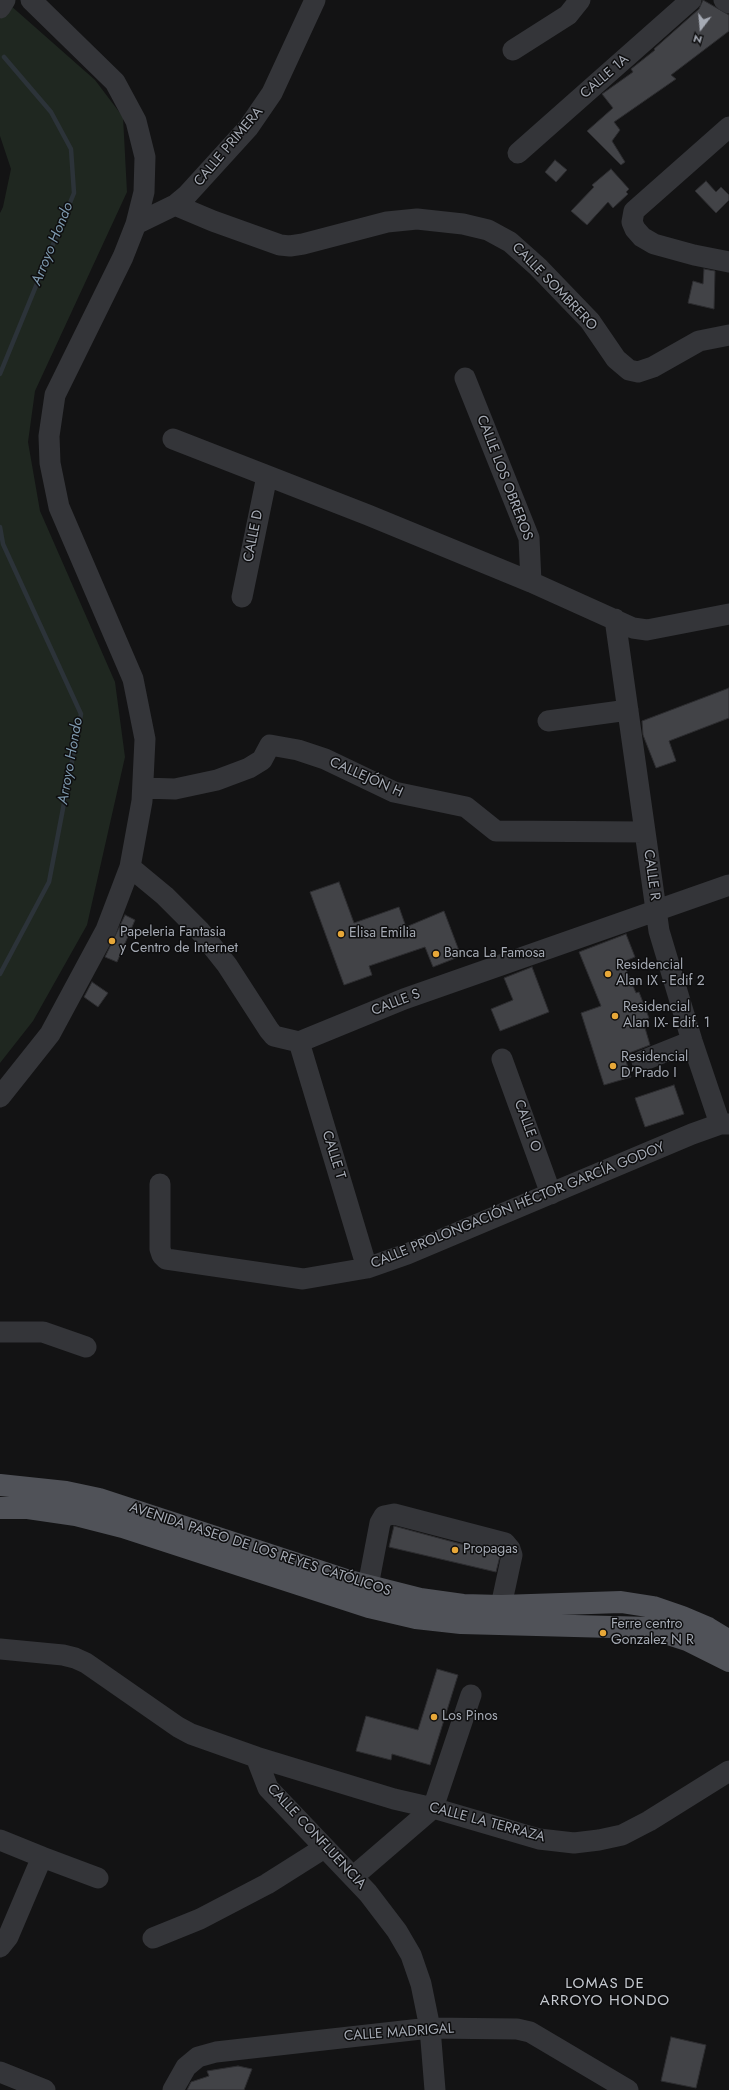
<!DOCTYPE html>
<html>
<head>
<meta charset="utf-8">
<style>
  body { margin:0 }
  #map { position:relative; width:729px; height:2090px; overflow:hidden; background:#131314; font-family:Jost,sans-serif }
  canvas { display:block }
  .north { position:absolute; left:681px; top:8px; width:40px; height:40px; -webkit-text-stroke:3px #0e0e0f; paint-order:stroke; rotate:196deg; font-size:11px; font-weight:700; line-height:16px; text-align:center; color:#a5aab4 }
  .north::after { content:''; display:block; margin:auto; width:14px; height:18px; background:#a5aab4; clip-path:polygon(50% 0,100% 100%,50% 72%,0 100%) }
</style>
</head>
<body>
<div id="map">
<canvas width="729" height="2090"></canvas>
<div class="north">N</div>
</div>
<script>
const ctx = document.querySelector('canvas').getContext('2d');
ctx.lineJoin = 'round';
function paint(path, color) {
  ctx.fillStyle = color;
  ctx.fill(path, 'evenodd');
}
function shape(rows) {
  const path = new Path2D();
  for (const r of rows) {
    path.moveTo(r[0], r[1]);
    for (let i = 2; i < r.length; i += 2) path.lineTo(r[i], r[i + 1]);
  }
  return path;
}
function strokePath(path, color, width, dash) {
  ctx.strokeStyle = color;
  ctx.lineWidth = width;
  ctx.lineCap = dash ? 'butt' : 'round';
  ctx.setLineDash(dash || []);
  ctx.stroke(path);
}
function label(font, color, halo, rows, align = 'center') {
  ctx.font = font + ' Jost,sans-serif';
  ctx.lineWidth = 3;
  ctx.setLineDash([]);
  ctx.textBaseline = 'middle';
  ctx.strokeStyle = halo;
  ctx.fillStyle = color;
  for (const [text, x, y, turn = 0] of rows) {
    ctx.save();
    ctx.translate(x, y);
    ctx.rotate((+turn || 0) * Math.PI / 180);
    ctx.textAlign = isNaN(turn) ? turn : align;
    if (halo) ctx.strokeText(text, 0, 0);
    ctx.fillText(text, 0, 0);
    ctx.restore();
  }
}
paint(shape([
  [10,5,95,80,123,117,127,192,35,391,28,442,40,511,115,682,125,757,87,925,33,1021,0,1063,0,213,3,207,11,169,0,136,0,19]
]), '#1f2720');
strokePath(shape([
  [0,374,74,193,71,149,51,112,4,57],
  [0,527,3,544,81,714,49,882,0,974]
]), '#2c3339', 4.5);
const building = shape([
  [703,0,729,15,729,31,671,75,676,79,614,122,620,130,612,141,625,162,621,165,587,131,613,108,602,94,633,72,631,69,655,50,654,49,699,9,703,0],
  [555,160,567,170,556,182,545,172,555,160],
  [611,169,629,189,626,192,628,194,613,208,608,202,587,225,571,211,594,187,592,185,611,169],
  [706,181,716,192,721,187,729,195,729,200,716,213,695,191,706,181],
  [704,269,715,271,714,309,688,303,693,281,703,284,704,269],
  [729,688,729,718,669,741,676,761,656,768,643,735,642,721,729,688],
  [339,882,354,923,399,907,406,927,444,911,461,956,433,967,425,947,369,966,372,975,344,985,310,892,339,882],
  [125,915,135,920,117,962,105,957,125,915],
  [626,934,635,957,623,962,636,993,639,992,649,1018,643,1021,650,1045,624,1055,631,1077,604,1085,581,1013,601,1006,579,952,626,934],
  [532,967,549,1012,500,1031,491,1009,513,1000,504,978,532,967],
  [92,982,108,993,98,1007,84,997,92,982],
  [674,1085,684,1114,645,1127,635,1098,674,1085],
  [394,1526,498,1554,500,1556,496,1572,389,1547,394,1526],
  [437,1669,458,1675,430,1765,392,1754,391,1760,356,1751,366,1716,418,1730,437,1669],
  [671,2037,706,2045,696,2088,661,2081,671,2037],
  [238,2066,252,2069,244,2090,187,2090,191,2082,209,2076,207,2071,238,2066]
]);
paint(building, '#424347');
strokePath(building, '#2d2d30', 1);
strokePath(shape([
  [724,0,729,3],
  [0,8,5,0],
  [513,50,568,15,580,0],
  [729,127,634,211,632,222,635,229,642,237,654,244,694,255,729,262],
  [518,153,691,0],
  [175,205,213,221,280,245,290,246,303,244,387,222,417,219,463,224,488,230,510,242,538,267,590,321,616,359,629,370,638,372,653,367,699,341,729,335],
  [136,224,175,205,187,195,248,128,272,93,315,0],
  [465,378,529,538,531,582],
  [173,439,368,515,531,582,633,628,647,630,729,614],
  [242,597,267,476],
  [615,619,659,931,692,1041,720,1124],
  [548,721,628,710],
  [143,788,175,789,217,780,249,768,262,760,270,745,298,750,325,759,394,792,466,807,496,831,645,832],
  [130,867,165,896,200,931,227,965,269,1030,274,1036,299,1042,404,999,729,885],
  [299,1042,367,1268],
  [502,1059,551,1194],
  [642,1061,692,1041],
  [0,1097,50,1034,106,930,130,867,142,801,145,739,133,679,59,507,50,463,49,436,55,395,123,257,136,224,144,192,145,157,136,121,115,82,31,0],
  [160,1184,160,1249,162,1255,166,1259,303,1279,367,1268,407,1254,692,1134,720,1124,729,1124],
  [0,1332,43,1332,86,1347],
  [368,1586,380,1523,384,1516,394,1514,505,1543,510,1549,512,1555,501,1606],
  [0,1649,63,1655,75,1658,86,1663,178,1727,191,1734,256,1757,268,1788,368,1893,397,1931,411,1955,421,1984,430,2028,435,2090],
  [256,1757,394,1799,433,1808,539,1839,574,1843,599,1840,622,1835,649,1821,729,1771],
  [0,1840,42,1857],
  [354,1876,433,1808,471,1695],
  [153,1938,200,1919,267,1884,324,1848],
  [0,1947,8,1937,42,1857,98,1878],
  [0,2072,45,2090],
  [173,2090,186,2067,198,2057,216,2052,430,2028,517,2029,530,2032,628,2090]
]), '#343539', 21);
strokePath(shape([
  [0,1485,66,1492,99,1499,349,1581,420,1599,463,1605,501,1606,621,1602,653,1607,682,1617,708,1628,729,1641],
  [0,1508,28,1508,76,1515,123,1527,369,1607,416,1618,461,1623,650,1628,687,1640,729,1661]
]), '#505258', 22);
for (const [x, y, r, color] of [
  [341,934,4,"#e7a738"],
  [112,941,4,"#e7a738"],
  [436,954,4,"#e7a738"],
  [608,974,4,"#e7a738"],
  [615,1016,4,"#e7a738"],
  [613,1066,4,"#e7a738"],
  [455,1550,4,"#e7a738"],
  [603,1633,4,"#e7a738"],
  [434,1717,4,"#e7a738"]
]) {
  const dot = new Path2D();
  dot.arc(x, y, r, 0, 2 * Math.PI);
  ctx.fillStyle = color;
  ctx.fill(dot);
  strokePath(dot, '#0e0e0f', 1.5);
}
label('14px', '#a5aab4', '#0e0e0f', [
  ["CALLE 1A",605,77,-41],
  ["CALLE PRIMERA",229,147,-50],
  ["CALLE SOMBRERO",554,287,46],
  ["CALLE LOS OBREROS",504,478,69],
  ["CALLE D",254,536,-79],
  ["CALLEJÓN H",366,778,24],
  ["CALLE R",651,875,82],
  ["CALLE S",396,1003,-21],
  ["CALLE O",527,1126,70],
  ["CALLE T",333,1155,73],
  ["CALLE PROLONGACIÓN HÉCTOR GARCÍA GODOY",518,1206,-22],
  ["AVENIDA PASEO DE LOS REYES CATÓLICOS",260,1550,18],
  ["CALLE LA TERRAZA",487,1823,15],
  ["CALLE CONFLUENCIA",316,1837,47],
  ["CALLE MADRIGAL",399,2033,-4]
]);
label('14px', '#a5aab4', '#0e0e0f', [
  ["Papeleria Fantasia",120,933],
  ["y Centro de Internet",120,949],
  ["Elisa Emilia",349,934],
  ["Banca La Famosa",444,954],
  ["Residencial",616,966],
  ["Alan IX - Edif 2",616,982],
  ["Residencial",623,1008],
  ["Alan IX- Edif. 1",623,1024],
  ["Residencial",621,1058],
  ["D'Prado I",621,1074],
  ["Propagas",463,1550],
  ["Ferre centro",611,1625],
  ["Gonzalez N R",611,1641],
  ["Los Pinos",442,1717]
], 'left');
label('italic 15px', '#7d98ad', '#0e0e0f', [
  ["Arroyo Hondo",53,244,-68],
  ["Arroyo Hondo",71,761,-80]
]);
ctx.letterSpacing = '1px';
label('15px', '#c5c9d0', '#0e0e0f', [
  ["LOMAS DE",605,1984],
  ["ARROYO HONDO",605,2001]
]);
ctx.letterSpacing = '0px';
</script>
</body>
</html>
